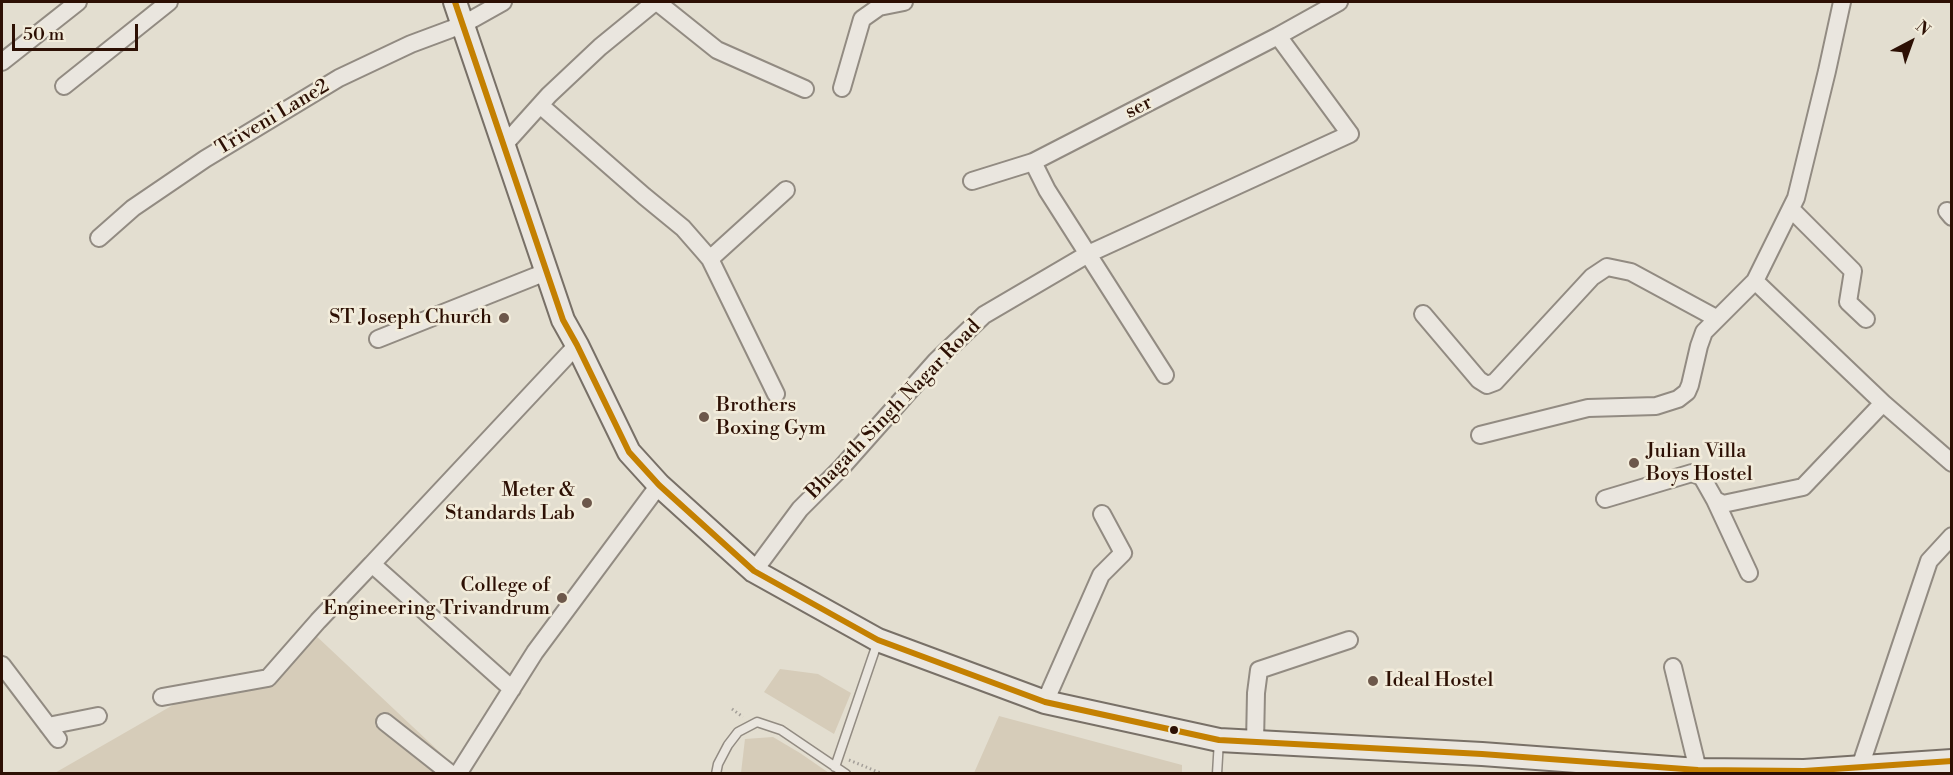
<!DOCTYPE html>
<html>
<head>
<meta charset="utf-8">
<style>
  body { margin:0 }
  #map { position:relative; width:1953px; height:775px; overflow:hidden; background:#e3ded0; font-family:"Libre Bodoni",serif }
  canvas { display:block }
  .frame { position:absolute; inset:0; border:3px solid #2d1004; pointer-events:none }
  .north { position:absolute; left:1881px; top:12px; width:60px; height:60px; -webkit-text-stroke:4px #f2ecdb; paint-order:stroke; rotate:41deg; font-size:16px; font-weight:700; line-height:24px; text-align:center; color:#2d1004 }
  .north::after { content:''; display:block; margin:auto; width:21px; height:27px; background:#2d1004; clip-path:polygon(50% 0,100% 100%,50% 72%,0 100%) }
  .scale { position:absolute; left:12px; top:24px; width:126px; height:27px; box-sizing:border-box; border:3px solid #2d1004; border-top:0; padding-left:8px; font-size:18px; line-height:21px; white-space:nowrap; color:#2d1004; -webkit-text-stroke:4px #f2ecdb; paint-order:stroke }
</style>
</head>
<body>
<div id="map">
<canvas width="1953" height="775"></canvas>
<div class="frame"></div>
<div class="north">N</div>
<div class="scale">50 m</div>
</div>
<script>
const ctx = document.querySelector('canvas').getContext('2d');
ctx.lineJoin = 'round';
function paint(path, color) {
  ctx.fillStyle = color;
  ctx.fill(path, 'evenodd');
}
function shape(rows) {
  const path = new Path2D();
  for (const r of rows) {
    path.moveTo(r[0], r[1]);
    for (let i = 2; i < r.length; i += 2) path.lineTo(r[i], r[i + 1]);
  }
  return path;
}
function strokePath(path, color, width, dash) {
  ctx.strokeStyle = color;
  ctx.lineWidth = width;
  ctx.lineCap = dash ? 'butt' : 'round';
  ctx.setLineDash(dash || []);
  ctx.stroke(path);
}
function label(font, color, halo, rows, align = 'center') {
  ctx.font = font + ' "Libre Bodoni",serif';
  ctx.lineWidth = 5;
  ctx.setLineDash([]);
  ctx.textBaseline = 'middle';
  ctx.strokeStyle = halo;
  ctx.fillStyle = color;
  for (const [text, x, y, turn = 0] of rows) {
    ctx.save();
    ctx.translate(x, y);
    ctx.rotate((+turn || 0) * Math.PI / 180);
    ctx.textAlign = isNaN(turn) ? turn : align;
    if (halo) ctx.strokeText(text, 0, 0);
    ctx.fillText(text, 0, 0);
    ctx.restore();
  }
}
paint(shape([
  [312,632,446,758,438,774,53,774,180,701,270,685],
  [780,669,818,674,851,693,834,734,764,692],
  [999,716,1182,765,1182,773,974,773],
  [773,737,800,753,829,773,741,773,745,739]
]), '#d6ccb9');
const lane = shape([
  [835,767,878,641],
  [716,774,718,764,728,745,738,732,757,722,781,730,846,774],
  [1217,774,1219,740]
]);
const street = shape([
  [657,2,717,50,805,89],
  [1842,2,1827,71,1796,198,1755,281,1883,403],
  [2,62,78,2],
  [64,86,169,2],
  [842,88,862,19,879,7,904,2],
  [540,105,644,196,683,228,704,252,710,259,776,394],
  [504,145,549,95,600,47,655,2],
  [972,181,1033,162],
  [1791,209,1853,271,1848,302,1866,319],
  [1947,211,1952,217],
  [99,238,133,208,205,159,339,78,411,44,462,25,503,2],
  [710,259,786,190],
  [1423,314,1479,380,1487,385,1495,382,1592,277,1607,267,1631,272,1716,318],
  [378,339,546,272],
  [1165,375,1047,190,1033,162,1278,36,1339,2],
  [1480,435,1588,408,1656,406,1678,399,1687,392,1690,385,1699,346,1704,332,1755,281],
  [1605,499,1692,473,1702,477,1715,500,1723,504,1803,487,1883,403,1952,463],
  [1715,500,1749,573],
  [754,571,800,509,842,467,936,361,984,315,1088,254,1350,134,1278,36],
  [2,665,58,739],
  [1673,667,1698,770],
  [512,689,372,564,577,345],
  [162,697,268,678,318,621,372,564],
  [1045,702,1101,575,1123,553,1102,514],
  [385,722,451,774],
  [48,726,98,716],
  [1255,743,1256,693,1259,670,1349,640],
  [1860,767,1929,561,1952,536],
  [458,774,535,652,659,485]
]);
const secondary = shape([
  [455,2,563,320,577,345,629,452,659,485,754,571,878,640,1045,702,1219,740,1482,754,1698,770,1804,771,1952,761]
]);
strokePath(lane, '#928b82', 11);
strokePath(street, '#928b82', 20);
strokePath(secondary, '#787067', 26);
strokePath(shape([
  [732,709,743,717],
  [849,760,883,774],
  [906,774,906,773]
]), '#a49f99', 3, [1.5, 3]);
strokePath(lane, '#eae6df', 8);
strokePath(street, '#eae6df', 16);
strokePath(secondary, '#eae6df', 22);
strokePath(shape([
  [455,2,563,320,577,345,629,452,659,485,754,571,878,640,1045,702,1219,740,1482,754,1698,770,1804,771,1952,761]
]), '#c48001', 6);
for (const [x, y, r, color] of [
  [504,318,6,"#6d584b"],
  [704,417,6,"#6d584b"],
  [1634,463,6,"#6d584b"],
  [587,503,6,"#6d584b"],
  [562,598,6,"#6d584b"],
  [1373,681,6,"#6d584b"],
  [1174,730,5,"#2d1004"]
]) {
  const dot = new Path2D();
  dot.arc(x, y, r, 0, 2 * Math.PI);
  ctx.fillStyle = color;
  ctx.fill(dot);
  strokePath(dot, '#f2ecdb', 2);
}
label('20px', '#2d1004', '#f2ecdb', [
  ["ser",1139,108,-27],
  ["Triveni Lane2",273,118,-31],
  ["Bhagath Singh Nagar Road",894,410,-46]
]);
label('20px', '#2d1004', '#f2ecdb', [
  ["ST Joseph Church",492,318],
  ["Brothers",716,406,"left"],
  ["Boxing Gym",716,429,"left"],
  ["Julian Villa",1646,452,"left"],
  ["Boys Hostel",1646,475,"left"],
  ["Meter &",575,491],
  ["Standards Lab",575,514],
  ["College of",550,586],
  ["Engineering Trivandrum",550,609],
  ["Ideal Hostel",1385,681,"left"]
], 'right');
</script>
</body>
</html>
